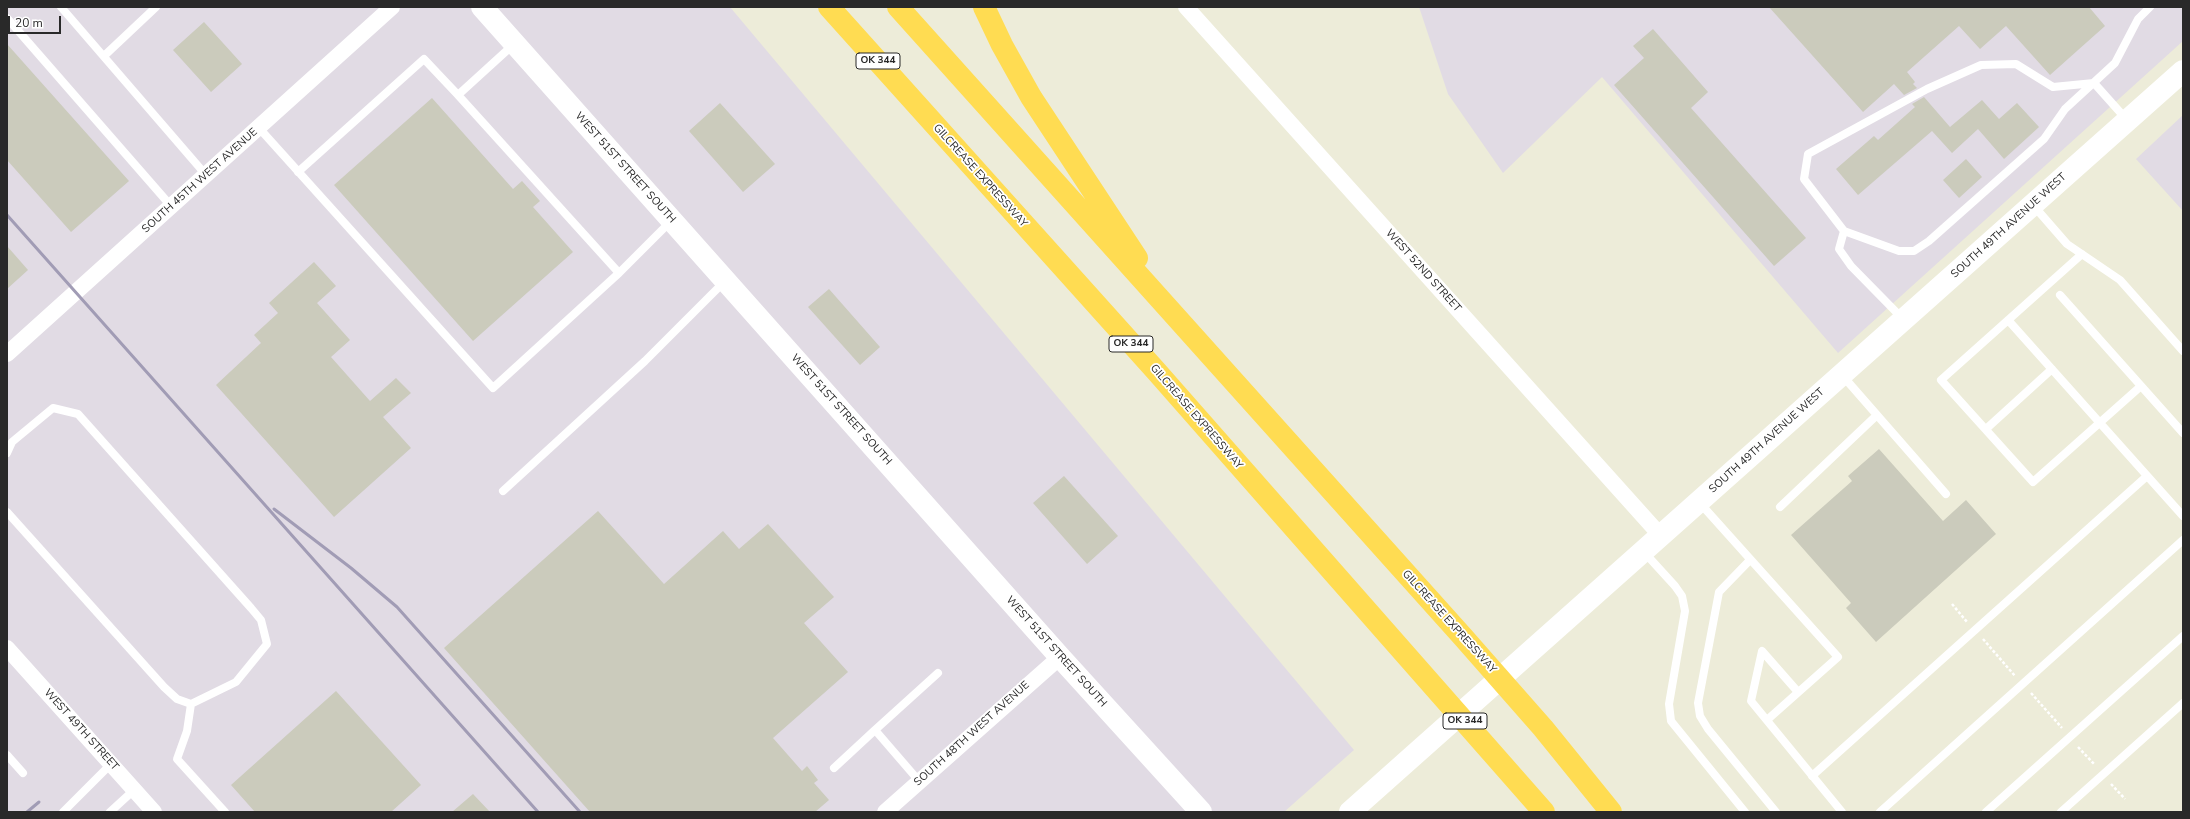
<!DOCTYPE html>
<html>
<head>
<meta charset="utf-8">
<style>
  body { margin:0 }
  #map { position:relative; width:2190px; height:819px; overflow:hidden; background:#edecd9; font-family:"Nunito Sans",sans-serif }
  canvas { display:block }
  .frame { position:absolute; inset:0; border:8px solid #292929; pointer-events:none }
  .scale { position:absolute; left:8px; top:16px; width:53px; height:18px; box-sizing:border-box; border:2px solid #292929; border-top:0; padding-left:5px; font-size:12px; line-height:14px; white-space:nowrap; color:#292929; -webkit-text-stroke:3px #fff; paint-order:stroke }
</style>
</head>
<body>
<div id="map">
<canvas width="2190" height="819"></canvas>
<div class="frame"></div>
<div class="scale">20 m</div>
</div>
<script>
const ctx = document.querySelector('canvas').getContext('2d');
ctx.lineJoin = 'round';
function paint(path, color) {
  ctx.fillStyle = color;
  ctx.fill(path, 'evenodd');
}
function shape(rows) {
  const path = new Path2D();
  for (const r of rows) {
    path.moveTo(r[0], r[1]);
    for (let i = 2; i < r.length; i += 2) path.lineTo(r[i], r[i + 1]);
  }
  return path;
}
function strokePath(path, color, width, dash) {
  ctx.strokeStyle = color;
  ctx.lineWidth = width;
  ctx.lineCap = dash ? 'butt' : 'round';
  ctx.setLineDash(dash || []);
  ctx.stroke(path);
}
function label(font, color, halo, rows, align = 'center') {
  ctx.font = font + ' "Nunito Sans",sans-serif';
  ctx.lineWidth = 3.5;
  ctx.setLineDash([]);
  ctx.textBaseline = 'middle';
  ctx.strokeStyle = halo;
  ctx.fillStyle = color;
  for (const [text, x, y, turn = 0] of rows) {
    ctx.save();
    ctx.translate(x, y);
    ctx.rotate((+turn || 0) * Math.PI / 180);
    ctx.textAlign = isNaN(turn) ? turn : align;
    if (halo) ctx.strokeText(text, 0, 0);
    ctx.fillText(text, 0, 0);
    ctx.restore();
  }
}
paint(shape([
  [7,7,730,7,1354,750,1284,812,7,812],
  [1419,7,2183,7,2183,41,1838,353,1602,77,1503,173,1448,94],
  [2183,115,2183,211,2136,159]
]), '#e1dbe4');
paint(shape([
  [1769,7,2089,7,2105,26,2050,75,2006,26,1980,49,1959,26,1907,72,1915,82,1913,84,1917,88,1904,95,1894,84,1863,112],
  [204,22,242,64,211,92,173,50],
  [1653,29,1708,92,1691,108,1806,238,1774,266,1614,85,1644,58,1633,46],
  [7,44,129,181,71,232,7,160],
  [1924,97,1950,127,1982,100,1999,119,2017,103,2039,127,2004,159,1978,129,1952,153,1932,131,1858,195,1836,169,1874,136,1878,140,1915,107,1912,104],
  [432,98,513,189,522,181,540,201,533,207,573,252,473,341,334,185],
  [720,103,775,164,743,192,689,131],
  [1966,159,1982,177,1959,198,1943,180],
  [7,246,28,270,7,289],
  [314,262,336,286,317,303,350,340,331,357,370,401,396,378,411,393,383,417,411,448,334,517,216,385,261,343,254,335,278,313,269,303],
  [829,289,880,347,860,365,808,307],
  [1879,449,1943,521,1966,500,1996,534,1876,642,1846,608,1851,603,1791,535,1852,481,1848,476],
  [1064,476,1118,536,1087,564,1033,503],
  [598,511,664,584,723,531,739,549,768,524,834,597,804,623,848,672,773,738,802,771,807,766,818,780,814,783,829,800,815,812,590,812,444,648],
  [336,691,421,785,391,812,255,812,231,785],
  [473,794,490,812,452,812]
]), '#cbcbbc');
strokePath(shape([
  [1952,604,1967,622],
  [1983,639,2015,676],
  [2031,693,2062,728],
  [2078,747,2095,765],
  [2111,784,2125,799]
]), '#fff', 2.5, [3, 2]);
strokePath(shape([
  [61,7,206,175],
  [7,18,171,206],
  [104,56,156,7],
  [458,95,619,273],
  [259,128,493,388,619,273,671,221],
  [298,172,424,59,458,95,514,44],
  [2033,205,2067,244,2120,280,2183,351],
  [1844,231,1804,179,1808,154,1927,89,1981,65,2016,64,2053,87,2094,83,2127,120],
  [2082,254,1941,380,2033,482,2141,386],
  [2060,295,2183,433],
  [1903,319,1851,266,1839,249,1844,231,1899,251,1914,251,1929,241,2044,139,2065,109,2115,63,2138,19,2150,7],
  [2008,320,2183,516],
  [1842,375,1946,494],
  [1986,429,2052,369],
  [7,453,12,442,53,408,78,414,251,608,261,620,267,644,236,682,191,704,177,699,164,687,7,512],
  [503,491,645,361,725,281],
  [1699,502,1838,657,1767,720],
  [1780,507,1877,415],
  [1644,552,1675,586,1682,596,1685,611,1669,704,1671,721,1745,812],
  [1750,560,1719,592,1698,703,1700,716,1708,729,1776,812],
  [1798,692,1762,651,1751,701,1842,812],
  [191,704,187,731,177,759,225,812],
  [7,755,23,773],
  [834,768,875,730],
  [1812,776,2147,476],
  [919,781,875,730,938,673],
  [63,812,111,764],
  [110,812,134,790],
  [1880,812,2183,540],
  [1986,812,2183,636],
  [2061,812,2183,703]
]), '#fff', 8);
strokePath(shape([
  [1186,7,1661,536],
  [7,354,392,7],
  [7,648,154,812],
  [885,812,1060,657]
]), '#fff', 16);
strokePath(shape([
  [482,7,1060,657,1201,812],
  [1350,812,2183,71]
]), '#fff', 22);
strokePath(shape([
  [829,7,1157,372,1544,812],
  [898,7,1463,637,1543,728,1611,812],
  [984,7,1002,45,1031,97,1137,258]
]), '#ffdc52', 22);
strokePath(shape([
  [7,215,538,812],
  [274,509,351,568,397,607,580,812],
  [27,812,39,802]
]), '#a19cb5', 3);
for (const [x, y, w] of [
  [878,61,44],
  [1131,344,44],
  [1465,721,44]
]) {
  const box = new Path2D();
  box.roundRect(x - w / 2, y - 8, w, 16, 3);
  ctx.fillStyle = '#fff';
  ctx.fill(box);
  strokePath(box, '#292929', 1);
}
label('bold 10px', '#292929', null, [
  ["OK 344",878,61],
  ["OK 344",1131,344],
  ["OK 344",1465,721]
]);
label('11px', '#292929', '#fff', [
  ["WEST 51ST STREET SOUTH",625,168,48],
  ["GILCREASE EXPRESSWAY",980,176,48],
  ["SOUTH 45TH WEST AVENUE",200,181,-42],
  ["SOUTH 49TH AVENUE WEST",2009,226,-42],
  ["WEST 52ND STREET",1423,271,48],
  ["WEST 51ST STREET SOUTH",841,410,48],
  ["GILCREASE EXPRESSWAY",1196,417,49],
  ["SOUTH 49TH AVENUE WEST",1767,441,-42],
  ["GILCREASE EXPRESSWAY",1449,622,48],
  ["WEST 51ST STREET SOUTH",1056,652,48],
  ["WEST 49TH STREET",81,730,48],
  ["SOUTH 48TH WEST AVENUE",972,734,-42]
]);
</script>
</body>
</html>
